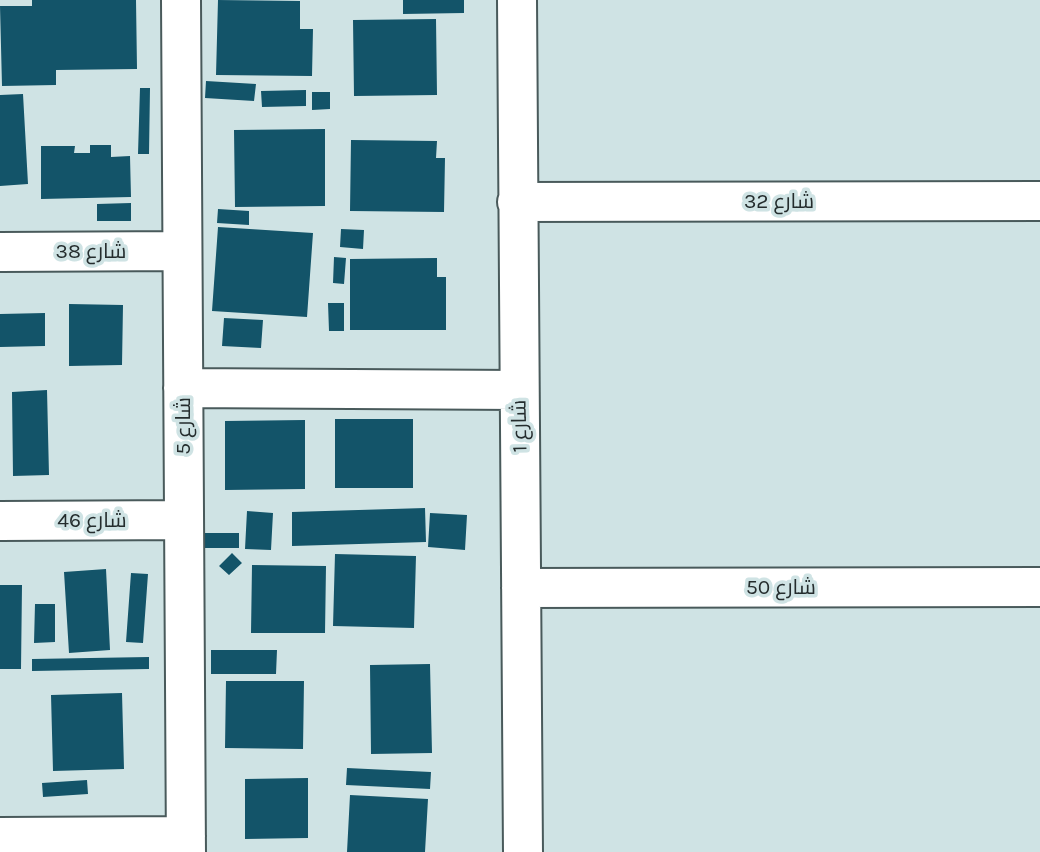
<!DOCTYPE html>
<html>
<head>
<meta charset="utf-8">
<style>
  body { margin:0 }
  canvas { display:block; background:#cfe3e4 }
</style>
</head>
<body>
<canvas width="1040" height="852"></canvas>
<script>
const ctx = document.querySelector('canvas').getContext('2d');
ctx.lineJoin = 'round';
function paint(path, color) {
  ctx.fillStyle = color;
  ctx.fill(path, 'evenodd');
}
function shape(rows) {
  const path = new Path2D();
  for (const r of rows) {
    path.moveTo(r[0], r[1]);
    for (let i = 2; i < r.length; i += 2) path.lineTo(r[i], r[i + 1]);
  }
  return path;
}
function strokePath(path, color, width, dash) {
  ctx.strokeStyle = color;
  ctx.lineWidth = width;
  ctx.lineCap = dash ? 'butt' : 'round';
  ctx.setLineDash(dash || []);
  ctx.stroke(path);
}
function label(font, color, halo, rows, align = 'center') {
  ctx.font = font + ' Karla,Cairo,sans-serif';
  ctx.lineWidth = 7;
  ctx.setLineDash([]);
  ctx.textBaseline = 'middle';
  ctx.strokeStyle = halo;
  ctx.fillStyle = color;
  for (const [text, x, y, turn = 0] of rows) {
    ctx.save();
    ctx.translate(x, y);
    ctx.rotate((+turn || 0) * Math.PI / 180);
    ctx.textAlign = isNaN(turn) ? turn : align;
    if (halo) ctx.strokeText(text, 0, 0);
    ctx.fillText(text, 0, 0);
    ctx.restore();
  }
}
paint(shape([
  [32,0,136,0,137,69,56,70,56,85,2,86,0,6,32,6],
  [218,0,300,1,300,29,313,29,312,76,216,75],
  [403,0,464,0,464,13,403,14],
  [436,19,437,95,354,96,353,20],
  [206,81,256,84,254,101,205,98],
  [140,88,150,88,149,154,138,154],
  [306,90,306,106,262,107,261,91],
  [312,92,330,92,330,109,312,110],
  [23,94,28,184,0,186,0,95],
  [325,129,325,206,235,207,234,130],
  [351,140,437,141,436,158,445,158,444,212,350,211],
  [90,145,111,145,111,157,130,156,131,197,41,199,41,146,75,146,74,153,90,153],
  [131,203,131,221,97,221,97,204],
  [218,209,249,211,249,225,217,223],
  [218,227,313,233,307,317,212,311],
  [341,229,364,230,363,249,340,247],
  [334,257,346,258,344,284,333,283],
  [437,258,437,277,446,277,446,330,350,330,350,259],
  [328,303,344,303,344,331,329,331],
  [69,304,123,305,122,365,69,366],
  [45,313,45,346,0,347,0,314],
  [224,318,263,320,261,348,222,346],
  [47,390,49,475,13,476,12,392],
  [335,419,413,419,413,488,335,488],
  [305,420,305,489,225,490,225,421],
  [425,508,426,542,292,546,292,512],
  [247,511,273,513,271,550,245,549],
  [430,513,467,515,465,550,428,547],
  [204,533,239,533,239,548,204,548],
  [232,553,242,563,229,575,219,566],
  [335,554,416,556,414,628,333,626],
  [252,565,326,566,325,633,251,633],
  [106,569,110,650,69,653,64,572],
  [131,573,148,574,143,643,126,642],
  [0,585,22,585,21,669,0,669],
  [35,604,55,604,55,642,34,643],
  [211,650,277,650,276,674,211,674],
  [149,657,149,669,32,671,32,659],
  [430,664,432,753,371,754,370,665],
  [226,681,304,681,303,749,225,748],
  [122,693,124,769,53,771,51,695],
  [347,768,431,772,430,789,346,785],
  [308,778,308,838,245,839,245,779],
  [87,780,88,794,43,797,42,783],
  [350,795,428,799,425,852,347,852]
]), '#135469');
const minor = shape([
  [181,0,186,852],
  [517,0,523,852],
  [517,202,1040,201],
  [0,252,182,251],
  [183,388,519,390],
  [0,521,184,520],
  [521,588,1040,587],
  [0,837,186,836]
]);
strokePath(minor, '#495a5b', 42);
strokePath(minor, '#fff', 38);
label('21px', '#242c2d', '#cfe3e4', [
  ["شارع 32",779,202],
  ["شارع 38",91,252],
  ["شارع 5",184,426,-90],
  ["شارع 1",520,426,-91],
  ["شارع 46",92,521],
  ["شارع 50",781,588]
]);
</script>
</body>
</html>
